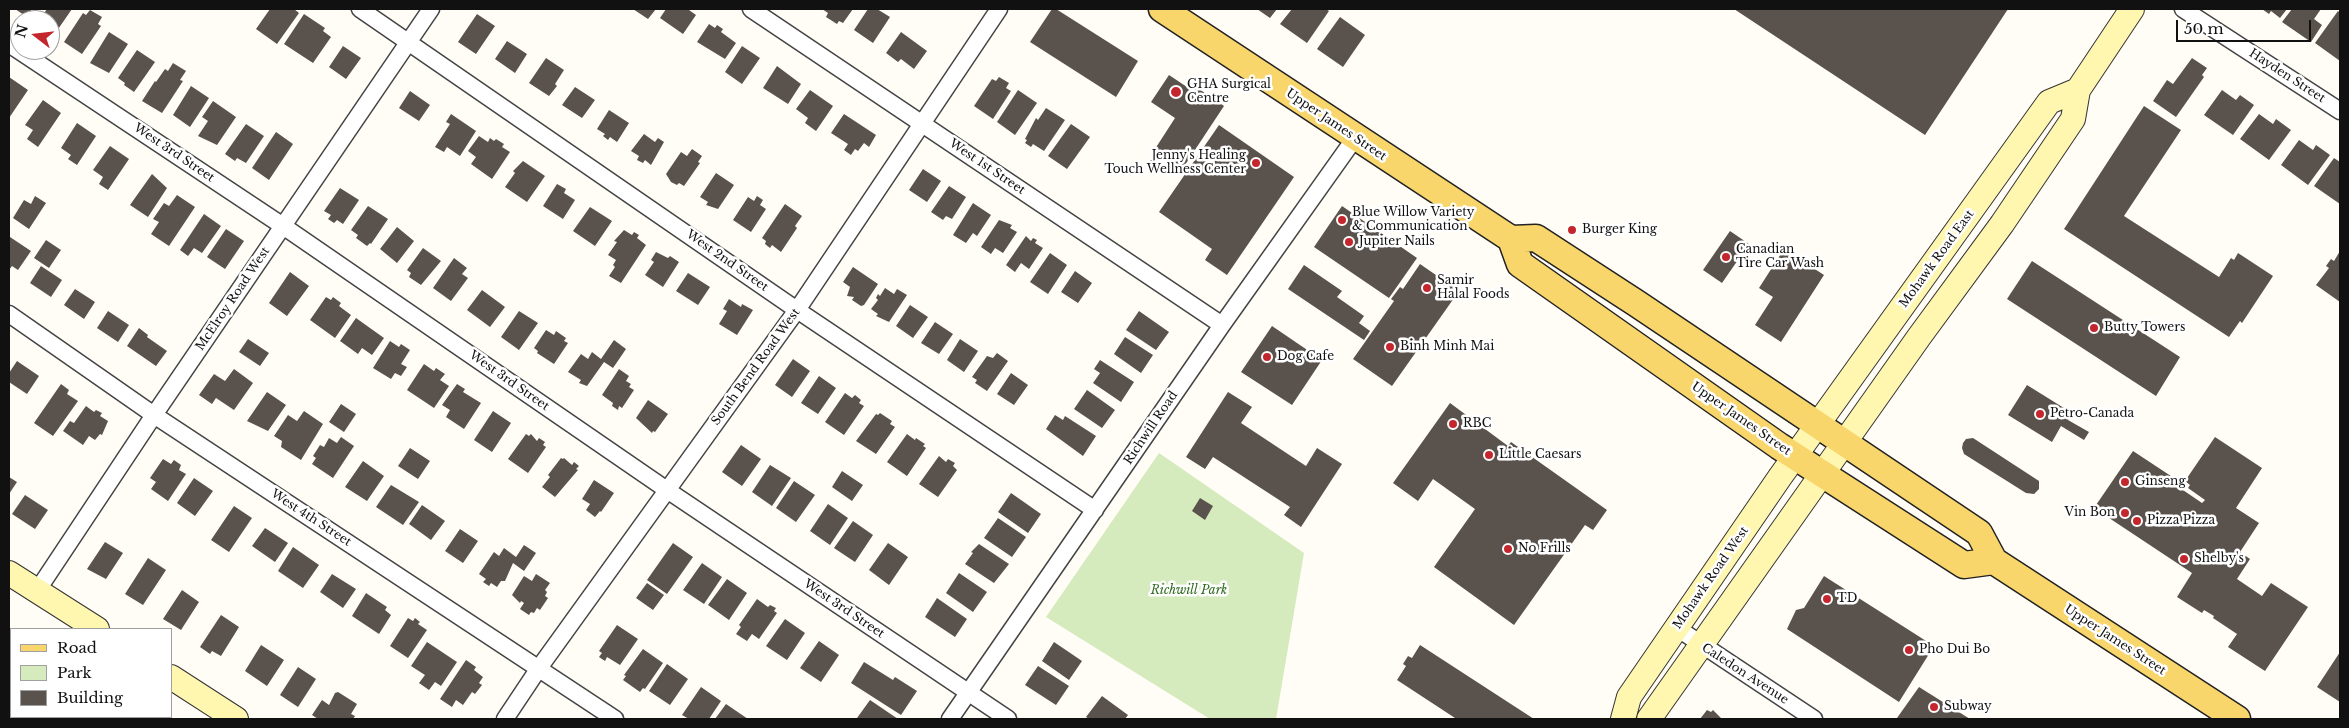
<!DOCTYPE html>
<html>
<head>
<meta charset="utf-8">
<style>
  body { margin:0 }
  #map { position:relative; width:2349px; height:728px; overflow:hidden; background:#fffdf5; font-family:"Libre Baskerville",serif }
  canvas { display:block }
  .frame { position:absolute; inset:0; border:10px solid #111; pointer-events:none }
  .legend { position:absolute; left:10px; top:628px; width:162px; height:90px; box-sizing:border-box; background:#fff; border:1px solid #a0a0a0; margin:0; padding:6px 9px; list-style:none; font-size:15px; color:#111 }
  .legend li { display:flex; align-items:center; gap:10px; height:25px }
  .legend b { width:25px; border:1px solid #a0a0a0 }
  .north { position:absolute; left:10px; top:10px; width:50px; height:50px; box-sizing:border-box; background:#fff; border:1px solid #a0a0a0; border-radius:50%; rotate:286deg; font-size:14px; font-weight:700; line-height:20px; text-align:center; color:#111 }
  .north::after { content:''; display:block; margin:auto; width:18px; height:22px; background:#c4262e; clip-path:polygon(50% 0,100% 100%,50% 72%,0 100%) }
  .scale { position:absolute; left:2176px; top:20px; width:135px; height:22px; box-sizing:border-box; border:2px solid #111; border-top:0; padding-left:6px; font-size:15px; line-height:18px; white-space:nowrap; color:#111; -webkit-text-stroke:4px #fff; paint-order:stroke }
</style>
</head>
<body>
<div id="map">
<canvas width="2349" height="728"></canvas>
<div class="frame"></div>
<ul class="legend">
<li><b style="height:6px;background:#f9d66b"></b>Road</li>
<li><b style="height:14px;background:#d5ebbd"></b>Park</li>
<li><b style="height:14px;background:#5a524d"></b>Building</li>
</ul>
<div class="north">N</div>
<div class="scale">50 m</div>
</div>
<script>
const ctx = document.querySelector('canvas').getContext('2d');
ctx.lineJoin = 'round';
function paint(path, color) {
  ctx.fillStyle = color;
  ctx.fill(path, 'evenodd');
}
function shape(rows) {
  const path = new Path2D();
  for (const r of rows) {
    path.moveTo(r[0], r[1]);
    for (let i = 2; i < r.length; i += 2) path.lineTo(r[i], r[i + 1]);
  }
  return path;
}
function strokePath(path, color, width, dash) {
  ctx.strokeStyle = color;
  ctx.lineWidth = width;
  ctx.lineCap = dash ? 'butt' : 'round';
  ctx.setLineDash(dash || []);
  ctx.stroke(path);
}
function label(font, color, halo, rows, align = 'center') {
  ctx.font = font + ' "Libre Baskerville",serif';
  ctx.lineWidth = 5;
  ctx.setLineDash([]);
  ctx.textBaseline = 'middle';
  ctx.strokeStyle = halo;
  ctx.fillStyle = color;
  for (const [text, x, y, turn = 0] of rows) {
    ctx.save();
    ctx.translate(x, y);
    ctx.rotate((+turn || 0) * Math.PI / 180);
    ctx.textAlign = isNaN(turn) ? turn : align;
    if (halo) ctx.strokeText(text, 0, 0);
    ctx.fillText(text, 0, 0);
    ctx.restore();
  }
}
paint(shape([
  [1159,453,1304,553,1276,719,1210,719,1046,617]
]), '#d5ebbd');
paint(shape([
  [15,9,32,9,27,17],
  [47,9,72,9,54,35,51,37,50,20,39,20],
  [270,9,294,9,299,13,277,44,256,29],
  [633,9,656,9,648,19],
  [666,9,690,9,689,10,696,15,683,34,660,18],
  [822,9,853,9,843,23,839,21,837,24,826,17,828,13],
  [868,9,877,9,890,17,873,43,854,30],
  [1052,9,1056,9,1138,61,1116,97,1030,42],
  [1257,9,1277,9,1270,18],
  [1292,9,1326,9,1329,11,1307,43,1280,24],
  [1734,9,2008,9,1925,135],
  [2262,9,2287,9,2280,18,2271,11,2269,14],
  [2292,9,2321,9,2314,19,2322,25,2311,42,2282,22],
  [90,10,102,17,98,24,101,26,82,54,64,42,83,13,86,15],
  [2338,11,2340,13,2340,61,2315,43],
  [304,14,325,28,323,31,331,37,313,63,284,44],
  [477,14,495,26,476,54,458,42],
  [1340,17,1365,35,1343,67,1317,49],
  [709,24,715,28,717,25,723,29,721,32,736,43,725,59,697,42],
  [109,32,128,44,109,73,90,63],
  [901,32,927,51,914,69,901,59,898,62,886,53],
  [507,41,527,54,515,73,495,59],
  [343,46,361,58,346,79,329,67],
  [742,46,760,58,742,84,725,72],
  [137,50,155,62,134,92,124,85,125,83,118,78],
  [546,58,564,70,555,84,557,86,549,96,529,83],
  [2192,58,2207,68,2202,75,2204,77,2176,117,2153,101,2167,80,2173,84],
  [173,63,186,71,180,80,183,81,162,113,142,101,155,81,156,82,165,69,168,71],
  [777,66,801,84,788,104,763,88],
  [1169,75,1193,91,1196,87,1224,106,1183,168,1155,149,1175,118,1151,102],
  [9,77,28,90,9,118],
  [999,77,1009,83,1006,88,1011,91,993,119,974,106,992,79,996,81],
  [191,86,209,98,190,127,173,115],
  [575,87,595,100,582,118,562,105],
  [810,90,833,106,816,131,805,123,808,118,796,109],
  [1018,90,1037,103,1015,135,997,122],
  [2222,90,2236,100,2240,95,2254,105,2233,135,2204,115],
  [410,91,430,105,419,121,399,108],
  [43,100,61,113,38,147,27,139,33,130,25,125],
  [213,101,236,117,217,145,198,136,208,121,202,117],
  [2144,106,2181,130,2124,216,2219,277,2231,258,2234,260,2238,253,2273,276,2242,323,2240,321,2229,337,2064,229],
  [1046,108,1065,120,1044,151,1033,144,1031,147,1025,143,1027,140,1025,139,1036,118,1038,120],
  [609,110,629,123,617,142,610,137,608,140,603,136,605,134,597,129],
  [451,114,476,131,460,156,447,147,444,152,435,147,450,124,446,122],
  [844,114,876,135,869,147,864,143,858,151,855,149,851,155,844,150,848,144,831,133],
  [2259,114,2273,124,2276,119,2291,130,2269,160,2240,139],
  [77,123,96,136,77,165,68,159,71,155,61,148],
  [246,124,264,136,246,163,237,158,235,161,225,154],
  [1071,124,1090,137,1067,169,1048,156],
  [1219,125,1294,177,1227,275,1205,260,1212,249,1159,212],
  [276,132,293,144,269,180,252,168],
  [644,134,655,142,658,138,664,142,651,165,645,160,643,163,637,160,639,156,631,151],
  [479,136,488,142,490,138,494,141,496,139,504,144,502,147,510,152,492,179,471,164,476,157,468,151],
  [2299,140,2313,150,2316,145,2330,155,2308,185,2281,165],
  [110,146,129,159,108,190,99,184,103,177,93,170],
  [692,149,702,156,698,162,700,163,684,186,679,183,677,185,671,182,666,174,681,152,687,156],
  [2334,158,2340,162,2340,204,2314,186],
  [523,161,545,176,527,202,505,187,515,173,513,171],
  [923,169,941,181,927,202,909,190],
  [716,173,734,185,718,209,706,205,708,202,700,197],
  [152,174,167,188,148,217,130,205],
  [557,184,566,189,564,193,575,200,563,219,543,206],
  [949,186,966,197,952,219,946,216,943,220,931,212],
  [340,188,359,200,343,224,337,220,334,223,328,219,331,215,324,211],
  [177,195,195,207,169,246,151,234,159,222,153,219,164,203,169,206],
  [35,196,46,203,29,229,13,218,24,200,31,204],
  [757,196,763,200,760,205,766,209,751,232,733,220,748,197,754,201],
  [973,203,991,215,977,236,973,233,966,243,953,235],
  [785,204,802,216,795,226,797,228,781,252,772,245,770,248,765,244,766,241,762,238],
  [368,206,388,219,371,244,370,243,367,246,356,238,358,235,351,230],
  [1342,206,1417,258,1389,298,1314,247],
  [590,207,612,221,595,246,573,231],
  [204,214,221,226,202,253,194,248,188,256,180,250],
  [999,220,1012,225,1010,228,1017,232,1003,253,995,248,991,254,981,247],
  [397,227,414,241,397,263,380,249],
  [226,229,244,241,225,269,207,257],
  [624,230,632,235,634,232,639,235,637,238,646,245,621,283,609,276,615,267,613,265,616,260,608,255,617,242,614,241],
  [1730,231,1749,244,1722,283,1703,270],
  [1026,236,1031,241,1033,238,1037,240,1035,243,1043,248,1029,269,1021,263,1015,272,1006,265],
  [10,237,31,251,18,270,12,266,9,270],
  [46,240,61,250,49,268,34,258],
  [423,248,441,261,421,285,409,277,411,273,407,270],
  [1784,249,1824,275,1781,342,1755,325,1773,297,1759,288],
  [2340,251,2340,302,2316,285,2329,268,2326,266,2331,259,2334,261],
  [656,252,668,258,670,256,679,262,663,287,645,275,654,262,651,260],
  [1050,253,1067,265,1048,294,1030,282],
  [454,258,467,268,462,274,468,278,451,301,433,288],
  [2032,261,2180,357,2156,396,2007,299],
  [1420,264,1459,291,1392,386,1353,359,1394,301,1391,299,1400,287,1403,289],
  [1304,265,1342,291,1337,297,1364,316,1359,323,1370,331,1364,340,1288,289],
  [41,266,62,280,51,297,30,283],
  [853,267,878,284,864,305,861,306,852,300,854,297,847,296,850,287,843,282],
  [1075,271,1092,283,1078,303,1061,292],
  [290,272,309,286,287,316,269,303],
  [688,273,710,287,698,305,676,291],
  [885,288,894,294,897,289,907,295,889,322,876,316,878,314,871,309,878,300,876,298,878,294,880,296],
  [75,289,95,302,84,319,64,305],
  [482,290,505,307,490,327,467,310],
  [326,297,331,300,333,297,341,303,339,306,351,315,335,338,310,320],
  [729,299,741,307,742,304,753,310,737,335,719,324,727,311,723,309],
  [910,305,928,317,913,338,896,326],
  [108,311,129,325,118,342,97,328],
  [519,311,538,323,519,350,501,337],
  [1139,311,1169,332,1156,350,1126,330],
  [356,318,384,338,372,355,362,348,358,354,340,341],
  [935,322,953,334,939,354,921,343],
  [1272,326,1322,360,1292,405,1241,372],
  [139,328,148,335,147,337,167,351,156,366,127,346],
  [546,330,554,335,556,331,566,338,564,341,568,343,554,364,537,353,538,351,534,348],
  [1125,337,1153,355,1141,373,1114,354],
  [248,339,269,353,260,366,239,352],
  [960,339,978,351,964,372,947,360],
  [614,340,626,349,613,368,604,362,587,386,579,383,581,380,568,372,581,354,588,359,592,352,601,359],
  [390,341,399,347,401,344,410,350,401,364,407,367,401,376,395,373,391,379,373,368],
  [997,353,1008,361,987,391,975,383,977,380,972,377,987,356,993,358],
  [793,359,810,371,792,397,775,385],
  [1100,360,1134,382,1121,402,1093,383,1100,373,1094,369],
  [17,361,39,376,27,394,9,382,9,373],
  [424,364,434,371,436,368,445,374,440,380,449,386,434,408,407,390],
  [234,369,253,383,234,410,216,398,212,404,199,395,214,374,225,381],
  [619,369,629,376,626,381,631,384,629,387,634,390,622,408,619,406,618,410,612,406,613,403,602,395],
  [1011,373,1028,385,1014,405,997,394],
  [819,376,836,388,818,414,801,403],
  [61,384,69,390,67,394,78,401,53,436,34,423],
  [457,384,465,389,463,392,481,403,464,429,446,417,450,410,442,405],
  [2027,385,2072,413,2068,420,2089,432,2084,440,2061,426,2052,442,2008,415],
  [1087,390,1115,410,1102,428,1074,409],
  [267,392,286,405,268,431,247,421],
  [1228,392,1252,407,1241,423,1306,466,1317,448,1342,464,1301,527,1284,515,1290,507,1213,457,1205,469,1186,457],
  [845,393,852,398,855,395,861,400,859,403,864,406,844,435,825,422],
  [648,400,668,414,655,432,653,431,652,433,636,418],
  [1450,403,1508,446,1511,442,1607,510,1593,530,1585,525,1514,625,1434,567,1475,509,1433,479,1418,501,1393,483],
  [341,404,356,414,344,432,329,422],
  [86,406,94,412,96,410,102,413,100,416,108,421,102,435,100,434,95,440,89,436,83,445,63,431,70,421,74,423],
  [304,411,323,424,301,460,281,447,282,441,274,436,288,415,297,421],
  [493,411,511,423,492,452,474,440],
  [880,413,892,421,890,424,895,427,876,454,856,441,876,414,878,415],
  [1055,415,1063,420,1065,416,1096,436,1083,456,1046,429],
  [526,434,529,436,531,434,537,441,539,438,545,442,543,445,546,447,528,473,508,459],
  [907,434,915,440,916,438,925,444,923,446,926,448,907,476,887,462],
  [341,437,354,446,333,478,312,464,316,458,313,456,320,445,324,447,329,438,337,443],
  [2215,437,2262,468,2236,508,2259,523,2240,552,2250,559,2237,579,2262,596,2271,583,2308,607,2265,671,2228,647,2237,634,2213,618,2214,616,2204,610,2202,613,2177,597,2192,573,2094,508,2133,451,2183,484,2180,488,2202,503,2205,500,2188,488,2190,485,2185,481],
  [1973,438,2039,481,2039,489,2034,494,2026,493,1964,454,1962,448,1963,443,1966,439],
  [741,445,761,459,742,486,722,472],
  [410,448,430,461,418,479,398,466],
  [939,456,946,462,948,459,955,463,953,466,957,470,938,497,919,484],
  [561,458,563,459,564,458,572,465,574,462,579,466,576,469,578,470,555,497,542,487,550,477,548,475],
  [163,459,171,464,174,460,181,465,179,470,186,474,168,501,151,489,156,482,150,478],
  [363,461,384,476,367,501,345,487],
  [770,465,791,478,772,506,752,492],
  [842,471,863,485,852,501,832,487],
  [9,477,17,482,9,494],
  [194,478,213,491,195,516,177,503],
  [594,480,614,493,601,512,600,511,595,517,586,510,590,504,582,499],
  [794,481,815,495,796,522,776,508],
  [391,485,419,502,403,525,376,507],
  [1011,493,1041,514,1028,533,998,512],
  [25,495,48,510,35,529,12,514],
  [1200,498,1213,506,1205,520,1192,511],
  [828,504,848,518,830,545,810,531],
  [422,505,445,521,431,540,409,524],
  [234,506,252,518,229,552,211,540],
  [998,518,1026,537,1012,557,984,538],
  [853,521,873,535,855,562,834,548],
  [265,528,288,543,275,562,252,546],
  [460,529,478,541,463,563,445,551],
  [105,542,123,553,106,579,87,569],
  [673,543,693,557,667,594,647,580],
  [888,543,908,557,889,585,869,570],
  [979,544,1009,564,994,583,965,564,973,553,971,552],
  [524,545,536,553,524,571,513,563,505,581,501,581,497,587,491,583,489,586,483,582,486,579,479,574,494,552,499,556,504,548,516,557],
  [293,547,319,565,303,588,278,571],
  [148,558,166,570,143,605,125,594],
  [702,563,722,577,704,604,683,590],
  [959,573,987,592,973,612,946,593],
  [332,574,356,589,343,608,320,592],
  [536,574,550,583,545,590,547,592,545,596,548,598,540,610,537,608,534,613,531,612,529,615,520,609,524,603,521,601,520,603,512,595,524,576,532,581],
  [1824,576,1934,646,1899,702,1787,629,1796,610,1804,608],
  [727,579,747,593,729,620,708,605],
  [647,583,664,595,653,610,636,598],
  [182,590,199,602,181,630,163,619],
  [366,593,387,607,385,610,391,615,379,634,352,616],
  [937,598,967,619,955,637,925,617],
  [757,599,768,607,770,605,776,608,774,611,777,613,759,639,752,634,747,641,736,634,741,627,739,625],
  [221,615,239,627,221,656,212,651,210,654,200,647],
  [408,618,413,621,415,618,420,622,418,624,427,630,408,658,390,646],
  [785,619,805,633,787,660,766,646],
  [617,625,638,639,620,665,607,657,605,661,599,657,602,653,599,651],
  [819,641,839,655,821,682,800,668],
  [427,642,457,662,441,686,435,682,429,690,419,683,425,675,411,666],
  [1054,642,1082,661,1069,680,1042,661],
  [261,645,284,660,267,686,245,671],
  [1420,645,1534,719,1454,719,1455,718,1397,680,1406,666,1403,664,1408,656,1412,658],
  [643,649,663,663,645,689,643,688,640,692,623,680,626,676,624,675],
  [2340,652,2340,702,2317,687],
  [11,656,11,700,9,698,9,660],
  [466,660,476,667,474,670,483,677,479,683,482,685,475,694,472,692,463,705,456,700,452,707,440,699],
  [864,662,893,680,895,677,917,691,901,715,851,683],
  [667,664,688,679,670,705,649,691],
  [1038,666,1069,686,1056,705,1025,685],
  [298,667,316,679,298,707,280,695],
  [701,687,721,701,709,719,689,719,682,715],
  [1919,687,1970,719,1897,718],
  [338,692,357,704,351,714,355,716,353,719,318,719,312,715,322,700,329,705,335,693],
  [1102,696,1128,715,1125,719,1089,719,1086,717],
  [870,700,898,719,857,718],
  [726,704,748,719,715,719],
  [1707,710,1711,712,1713,710,1722,719,1700,719],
  [89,717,113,717,117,719,88,719]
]), '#5a524d');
const minor = shape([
  [360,9,797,310,1095,510],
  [751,9,1222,325],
  [2183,9,2340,111],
  [9,44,283,226,667,490,1008,719],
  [9,314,154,415,615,719],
  [37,591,154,415,431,9],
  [1677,628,1814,719],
  [505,719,539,668,797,310,999,9],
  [950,719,1222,325,1355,138]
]);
const secondary = shape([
  [9,573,97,629],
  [171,677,236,719],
  [1623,719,1629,697,1780,477,2049,102,2078,90],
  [1649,719,1919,337,2002,224,2073,119,2078,90,2132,9]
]);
const primary = shape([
  [1162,9,1511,239,1536,238,1636,303,1979,533,1994,561,2237,719],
  [1511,239,1520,264,1779,446,1964,565,1994,561]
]);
strokePath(minor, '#444', 19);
strokePath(secondary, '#333', 26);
strokePath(primary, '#222', 29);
strokePath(minor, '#fff', 16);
strokePath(secondary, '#fff6b0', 24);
strokePath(primary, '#f9d66b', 26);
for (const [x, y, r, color] of [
  [1176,92,6,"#c4262e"],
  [1256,163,5,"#c4262e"],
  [1342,220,5,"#c4262e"],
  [1572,230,5,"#c4262e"],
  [1349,242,5,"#c4262e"],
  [1726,257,5,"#c4262e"],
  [1427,288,5,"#c4262e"],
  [2094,328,5,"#c4262e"],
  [1390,347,5,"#c4262e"],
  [1267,357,5,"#c4262e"],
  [2040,414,5,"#c4262e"],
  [1453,424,5,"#c4262e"],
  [1489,455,5,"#c4262e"],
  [2125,482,5,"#c4262e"],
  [2125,513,5,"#c4262e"],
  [2137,521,5,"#c4262e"],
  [1508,549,5,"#c4262e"],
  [2184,559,5,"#c4262e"],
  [1827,599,5,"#c4262e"],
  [1909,650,5,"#c4262e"],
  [1934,707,5,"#c4262e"]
]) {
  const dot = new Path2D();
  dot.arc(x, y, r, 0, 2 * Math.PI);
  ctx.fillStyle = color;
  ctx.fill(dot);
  strokePath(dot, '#fff', 2);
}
label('12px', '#111', '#fff', [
  ["Hayden Street",2287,76,33],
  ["Upper James Street",1336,125,34],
  ["West 3rd Street",174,153,34],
  ["West 1st Street",987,167,34],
  ["Mohawk Road East",1937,259,-54],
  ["West 2nd Street",727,261,35],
  ["McElroy Road West",233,299,-56],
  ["South Bend Road West",756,367,-54],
  ["West 3rd Street",509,381,35],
  ["Upper James Street",1741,419,35],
  ["Richwill Road",1151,428,-56],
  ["West 4th Street",311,518,33],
  ["Mohawk Road West",1711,578,-55],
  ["West 3rd Street",844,609,34],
  ["Upper James Street",2115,640,33],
  ["Caledon Avenue",1745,674,33]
]);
label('12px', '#111', '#fff', [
  ["GHA Surgical",1187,85],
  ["Centre",1187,99],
  ["Jenny's Healing",1246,156,"right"],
  ["Touch Wellness Center",1246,170,"right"],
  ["Blue Willow Variety",1352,213],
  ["& Communication",1352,227],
  ["Burger King",1582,230],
  ["Jupiter Nails",1359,242],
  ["Canadian",1736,250],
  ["Tire Car Wash",1736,264],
  ["Samir",1437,281],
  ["Halal Foods",1437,295],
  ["Butty Towers",2104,328],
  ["Binh Minh Mai",1400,347],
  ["Dog Cafe",1277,357],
  ["Petro-Canada",2050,414],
  ["RBC",1463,424],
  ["Little Caesars",1499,455],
  ["Ginseng",2135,482],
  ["Vin Bon",2115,513,"right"],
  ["Pizza Pizza",2147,521],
  ["No Frills",1518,549],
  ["Shelby's",2194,559],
  ["TD",1837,599],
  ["Pho Dui Bo",1919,650],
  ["Subway",1944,707]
], 'left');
label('italic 12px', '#2f6b1f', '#fff', [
  ["Richwill Park",1189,591]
]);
</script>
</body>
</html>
